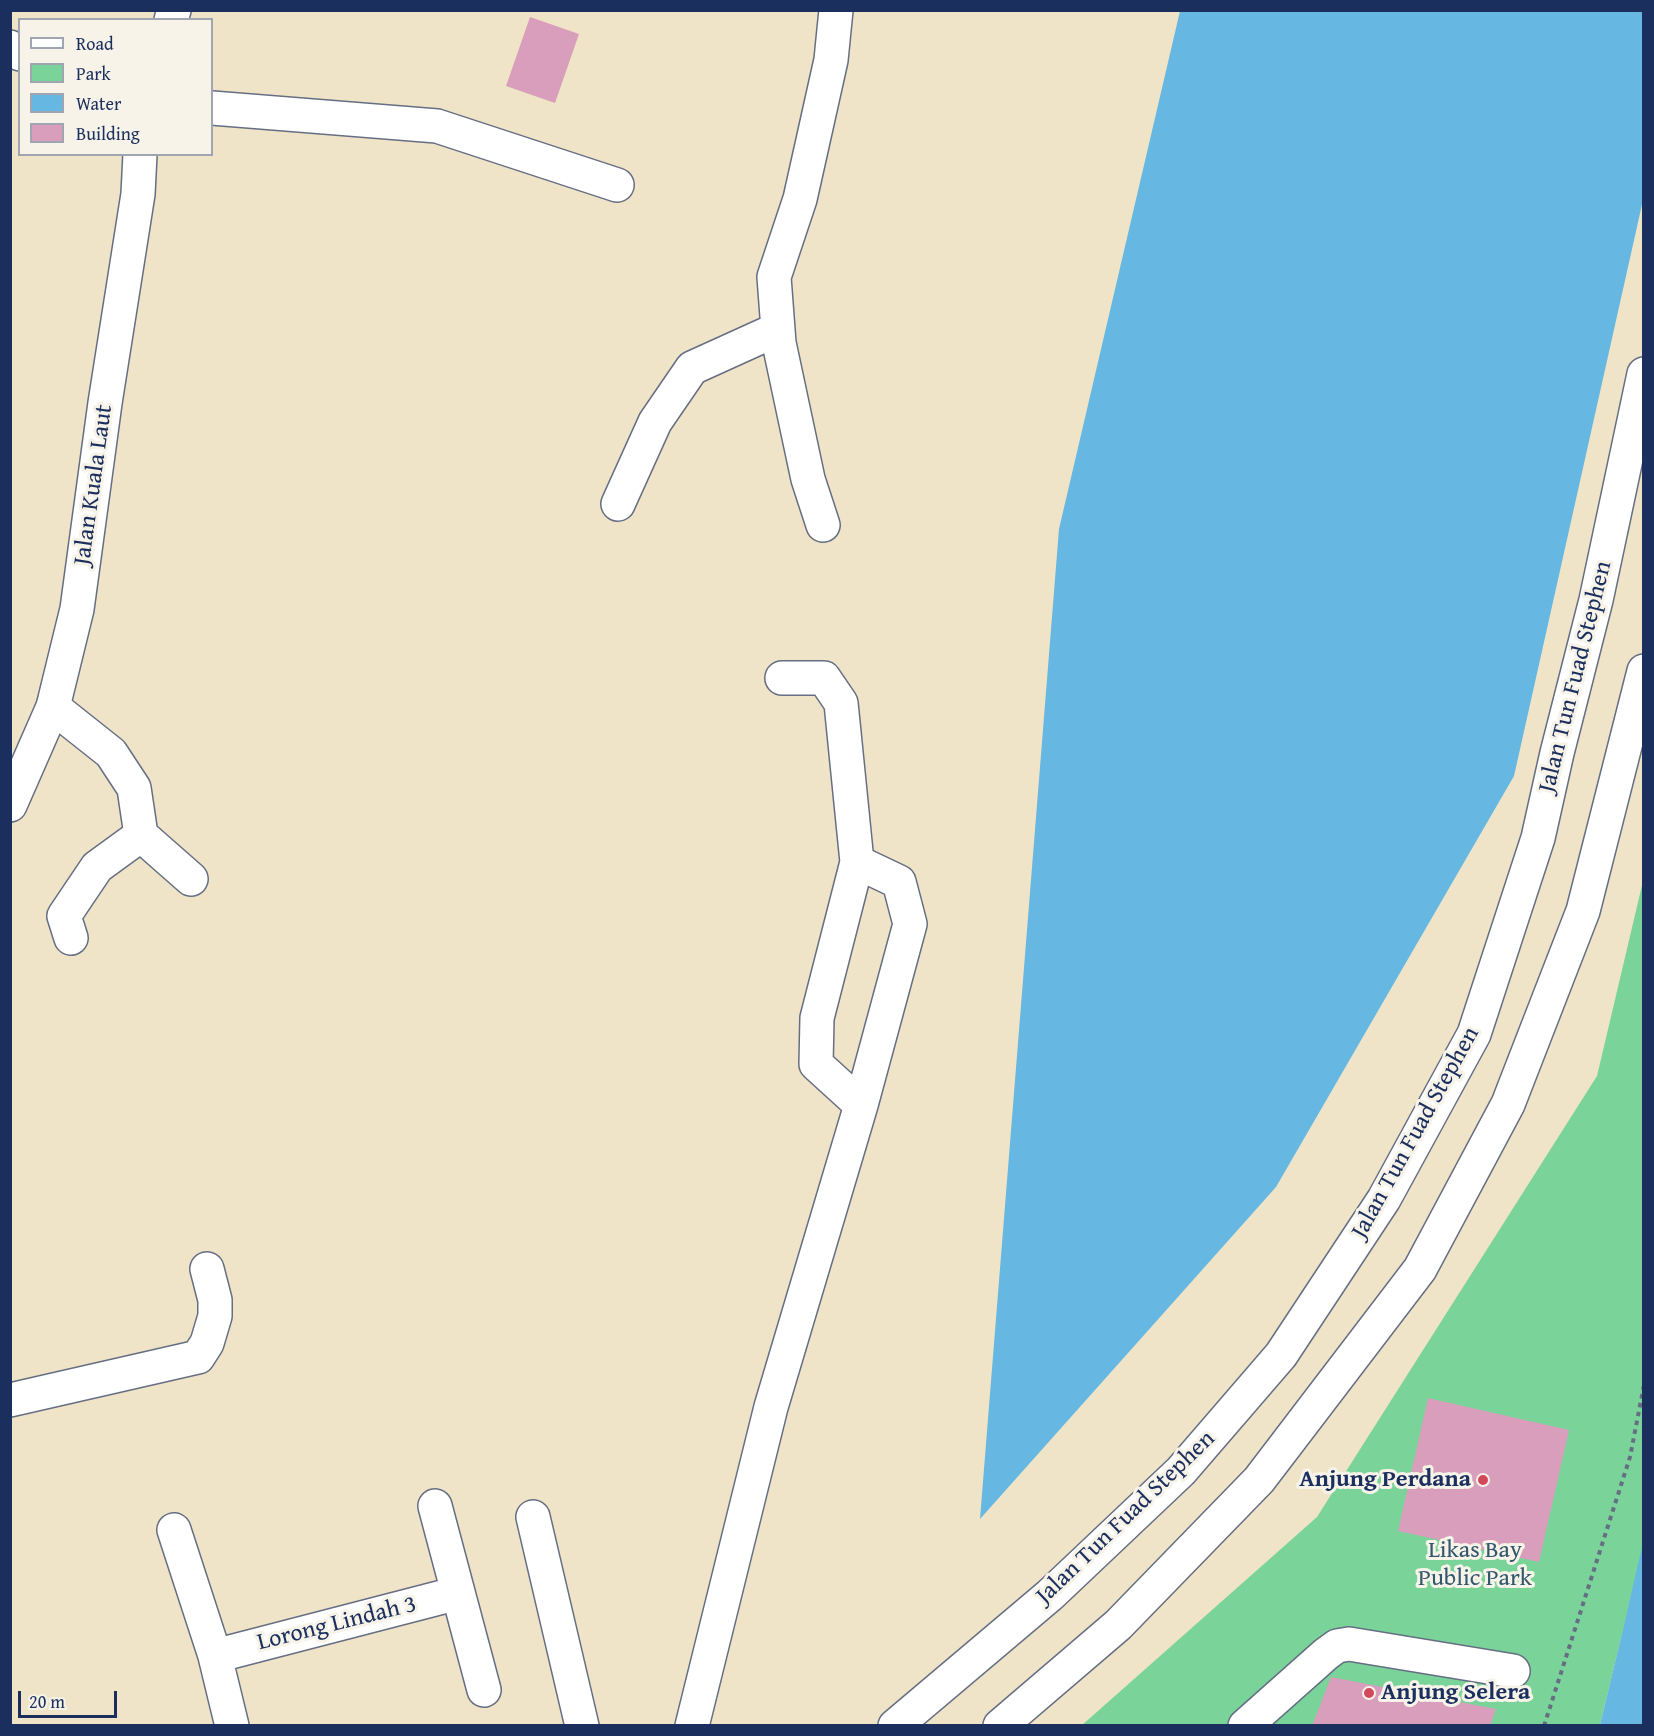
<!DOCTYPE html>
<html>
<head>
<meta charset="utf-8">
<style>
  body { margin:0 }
  #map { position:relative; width:1654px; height:1736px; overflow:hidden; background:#efe4c7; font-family:"Gentium Book Plus",serif }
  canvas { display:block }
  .frame { position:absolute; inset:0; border:12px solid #1b2f5e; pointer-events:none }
  .legend { position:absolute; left:18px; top:18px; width:195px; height:138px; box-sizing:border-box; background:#f7f3e8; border:2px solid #9fa5b1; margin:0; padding:8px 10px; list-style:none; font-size:18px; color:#1b2f5e }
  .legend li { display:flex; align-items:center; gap:12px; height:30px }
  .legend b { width:30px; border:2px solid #9fa5b1 }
  .scale { position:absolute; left:18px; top:1691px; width:99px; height:27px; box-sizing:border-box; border:3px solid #1b2f5e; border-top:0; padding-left:8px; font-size:18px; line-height:21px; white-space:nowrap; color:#1b2f5e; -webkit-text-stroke:4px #f7f3e8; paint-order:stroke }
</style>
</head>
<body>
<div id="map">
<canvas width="1654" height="1736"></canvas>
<div class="frame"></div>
<ul class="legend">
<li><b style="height:8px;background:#fff"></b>Road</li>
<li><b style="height:16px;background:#7ad49a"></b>Park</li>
<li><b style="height:16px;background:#66b7e1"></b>Water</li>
<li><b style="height:16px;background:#d89ebb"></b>Building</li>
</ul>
<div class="scale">20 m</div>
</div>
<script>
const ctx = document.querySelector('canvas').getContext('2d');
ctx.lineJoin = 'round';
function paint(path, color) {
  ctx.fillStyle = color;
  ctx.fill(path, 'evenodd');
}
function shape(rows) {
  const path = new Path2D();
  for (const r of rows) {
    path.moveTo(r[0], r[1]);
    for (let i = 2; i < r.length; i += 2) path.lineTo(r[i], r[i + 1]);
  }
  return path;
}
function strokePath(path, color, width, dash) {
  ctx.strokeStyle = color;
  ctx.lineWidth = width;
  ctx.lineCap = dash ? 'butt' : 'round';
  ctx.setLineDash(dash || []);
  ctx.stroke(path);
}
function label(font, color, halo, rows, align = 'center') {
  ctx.font = font + ' "Gentium Book Plus",serif';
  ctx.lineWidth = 6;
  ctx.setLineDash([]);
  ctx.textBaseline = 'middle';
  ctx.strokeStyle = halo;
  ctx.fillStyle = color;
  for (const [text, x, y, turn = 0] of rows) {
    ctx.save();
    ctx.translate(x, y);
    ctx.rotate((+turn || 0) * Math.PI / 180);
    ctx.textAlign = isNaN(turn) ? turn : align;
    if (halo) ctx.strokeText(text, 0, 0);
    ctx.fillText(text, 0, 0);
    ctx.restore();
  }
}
paint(shape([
  [1643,881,1644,1543,1600,1725,1081,1726,1317,1517,1597,1076]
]), '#7ad49a');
paint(shape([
  [1180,11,1643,11,1643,200,1514,776,1276,1187,980,1519,1059,529],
  [1643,1543,1643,1725,1600,1725,1620,1642]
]), '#66b7e1');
paint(shape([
  [530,17,579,34,555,103,506,86],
  [1428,1398,1569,1430,1539,1562,1398,1531],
  [1331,1677,1496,1709,1490,1726,1312,1726]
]), '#d89ebb');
const minor = shape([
  [10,47,20,54],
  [212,108,437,126,617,185],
  [618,504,655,422,692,368,778,329],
  [823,525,808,479,779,343,774,277,800,199,831,60,836,10],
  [53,707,111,753,134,788,141,835,191,879],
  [857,862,817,1018,816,1064,861,1105],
  [71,938,64,916,97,867,141,835],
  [10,1400,198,1357,207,1343,215,1316,215,1300,207,1269],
  [435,1506,484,1690],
  [533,1517,582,1726],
  [174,1530,215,1656,232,1726],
  [215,1656,458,1593],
  [692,1726,771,1407,861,1105,910,924,899,882,857,862,841,703,824,678,782,678],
  [1245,1726,1326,1654,1337,1646,1349,1644,1513,1671]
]);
const major = shape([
  [171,20,174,10],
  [10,805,53,707,77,609,105,403,138,194,140,154]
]);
const highway = shape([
  [895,1726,1050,1595,1181,1471,1281,1355,1384,1199,1474,1034,1538,838,1557,753,1596,600,1644,374],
  [1000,1726,1118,1625,1259,1480,1420,1269,1508,1104,1583,911,1644,671]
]);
strokePath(minor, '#656e83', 36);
strokePath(major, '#656e83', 36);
strokePath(highway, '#656e83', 36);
strokePath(shape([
  [1544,1726,1630,1457,1644,1385]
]), '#656e83', 4, [4.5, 4.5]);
strokePath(minor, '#fff', 33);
strokePath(major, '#fff', 33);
strokePath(highway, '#fff', 33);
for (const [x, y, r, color] of [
  [1483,1480,6,"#d1495b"],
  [1369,1693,6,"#d1495b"]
]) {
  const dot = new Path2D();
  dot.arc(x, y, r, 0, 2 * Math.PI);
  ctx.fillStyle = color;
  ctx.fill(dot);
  strokePath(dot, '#f7f3e8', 2);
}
label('24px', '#1b2f5e', '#f7f3e8', [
  ["Jalan Kuala Laut",94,485,-82],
  ["Jalan Tun Fuad Stephen",1576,677,-76],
  ["Jalan Tun Fuad Stephen",1416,1133,-61],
  ["Jalan Tun Fuad Stephen",1126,1518,-44],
  ["Lorong Lindah 3",337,1624,-14]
]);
label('bold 24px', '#1b2f5e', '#f7f3e8', [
  ["Anjung Perdana",1471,1480],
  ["Anjung Selera",1381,1693,"left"]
], 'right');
label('24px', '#33586d', '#f7f3e8', [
  ["Likas Bay",1475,1551],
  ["Public Park",1475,1579]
]);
</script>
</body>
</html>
